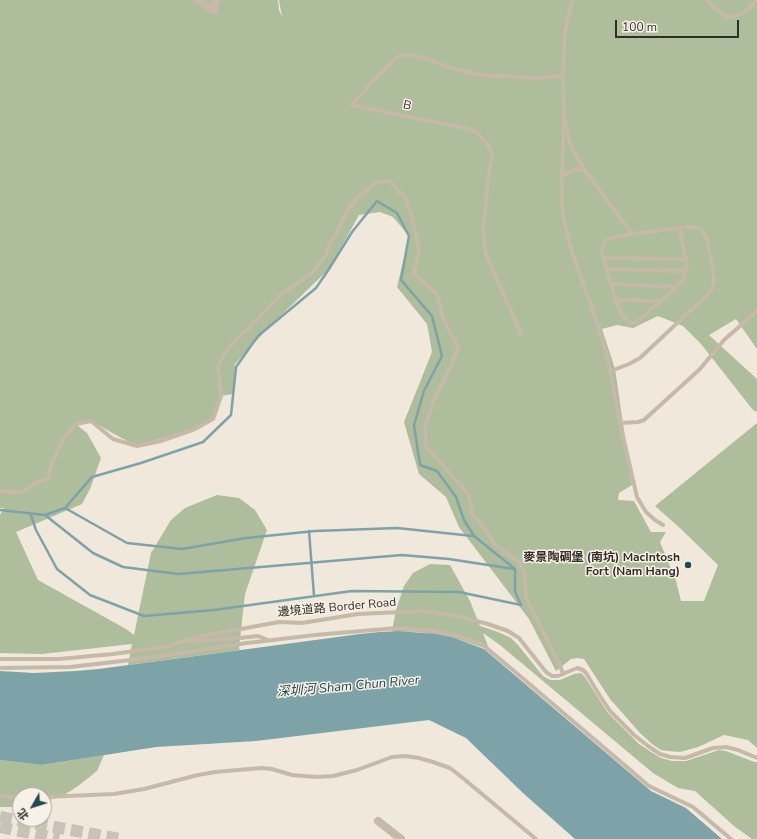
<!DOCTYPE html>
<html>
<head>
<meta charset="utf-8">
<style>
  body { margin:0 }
  #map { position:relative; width:757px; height:839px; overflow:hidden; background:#efe8db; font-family:"Nunito Sans","Noto Sans SC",sans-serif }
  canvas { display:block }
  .north { position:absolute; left:12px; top:787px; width:40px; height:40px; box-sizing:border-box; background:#f7f1e7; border:1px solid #a9a39b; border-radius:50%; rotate:231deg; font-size:11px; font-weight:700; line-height:16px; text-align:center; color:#332d28 }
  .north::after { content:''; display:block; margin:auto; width:14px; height:18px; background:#214951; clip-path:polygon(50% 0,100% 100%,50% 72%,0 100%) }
  .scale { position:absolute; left:615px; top:20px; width:124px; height:18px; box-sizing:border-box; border:2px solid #332d28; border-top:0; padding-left:5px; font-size:12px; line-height:14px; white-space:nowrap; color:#332d28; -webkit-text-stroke:3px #f7f1e7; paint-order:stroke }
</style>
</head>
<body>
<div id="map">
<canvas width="757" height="839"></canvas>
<div class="north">北</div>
<div class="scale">100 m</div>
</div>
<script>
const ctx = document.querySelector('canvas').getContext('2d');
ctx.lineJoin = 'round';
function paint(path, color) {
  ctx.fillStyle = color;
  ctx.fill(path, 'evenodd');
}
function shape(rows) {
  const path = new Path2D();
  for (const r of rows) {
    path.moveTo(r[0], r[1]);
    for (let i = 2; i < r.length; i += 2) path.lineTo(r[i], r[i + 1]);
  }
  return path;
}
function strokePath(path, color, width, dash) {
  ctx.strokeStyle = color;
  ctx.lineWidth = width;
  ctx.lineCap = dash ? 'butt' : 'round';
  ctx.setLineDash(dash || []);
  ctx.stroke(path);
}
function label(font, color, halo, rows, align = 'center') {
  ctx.font = font + ' "Nunito Sans","Noto Sans SC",sans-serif';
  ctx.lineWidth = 3;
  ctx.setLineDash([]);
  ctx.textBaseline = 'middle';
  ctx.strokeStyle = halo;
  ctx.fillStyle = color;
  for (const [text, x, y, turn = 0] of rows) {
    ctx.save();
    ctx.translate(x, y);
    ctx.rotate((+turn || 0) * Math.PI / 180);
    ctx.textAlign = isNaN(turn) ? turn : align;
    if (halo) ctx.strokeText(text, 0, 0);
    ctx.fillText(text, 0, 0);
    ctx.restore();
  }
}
paint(shape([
  [0,0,278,0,279,10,282,17,279,0,757,0,757,349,736,319,709,335,757,379,757,412,753,410,701,344,683,326,658,316,633,328,617,325,602,329,615,369,632,485,619,493,618,500,634,501,651,532,666,532,660,542,676,581,681,601,704,601,718,565,680,528,655,506,757,423,757,748,748,740,724,735,698,747,680,752,668,751,661,750,652,744,640,733,610,699,584,659,578,658,571,659,556,671,529,619,459,527,446,497,419,474,404,422,432,352,427,324,397,287,409,236,393,217,380,212,359,215,329,269,269,327,235,364,233,394,221,396,213,419,200,427,137,446,114,434,92,421,77,425,87,433,101,458,90,489,82,504,16,532,38,580,126,629,134,635,151,553,171,520,185,508,217,495,239,498,255,510,267,530,245,594,239,648,240,650,128,665,132,644,42,654,0,653,0,515,4,508,0,508],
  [430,564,450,565,470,601,480,626,498,632,511,638,518,645,543,676,550,680,560,680,574,674,581,673,585,677,608,713,639,744,651,752,661,758,672,761,686,761,719,750,726,751,754,762,757,762,757,839,752,839,734,826,695,791,678,788,653,773,500,645,483,633,491,654,484,648,452,637,417,632,392,631,396,610,404,586,413,573],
  [104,755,97,771,78,786,61,797,44,801,44,795,20,795,20,806,17,807,0,807,0,760,41,765]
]), '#aebd9c');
paint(shape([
  [399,631,435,634,452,637,484,649,651,791,686,808,722,839,575,839,523,793,466,738,429,720,256,741,156,747,41,765,0,760,0,671,34,673,76,671,99,669,360,634,380,632]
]), '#7da3a9');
strokePath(shape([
  [65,508,127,543,182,549,246,538,315,531,397,528,473,536],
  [0,510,45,515,65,508,92,477,141,463,203,442,231,415,236,367,258,336,316,288,329,269,352,232,377,201,397,213,409,236,401,280,432,316,442,356,424,391,414,425,420,465,437,471,456,497,464,520,474,536,515,569,515,591,521,605,459,592,352,591,214,610,144,616,90,595,57,569,36,530,30,513],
  [45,515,93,553,123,567,178,574,402,555,449,559,514,569],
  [309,531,314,596]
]), '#7da3a9', 2.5);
strokePath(shape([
  [0,817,120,839],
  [0,827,59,839]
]), '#c9c3b7', 12, [12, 6]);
strokePath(shape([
  [572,0,565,32,563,76,564,113,562,179,562,207,564,221,572,252,597,323,607,355,620,423,637,497,646,512,655,520,663,525],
  [707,0,711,5,728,18,743,13,751,7,756,0],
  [565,119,569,140,573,150,584,169,632,234,679,228,689,227,698,228,703,232,708,242,714,280,713,287,708,294,640,358,629,364,611,371],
  [562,179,565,175,574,169,584,169],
  [632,234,611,238,606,240,603,245,602,254,616,300,622,315,630,323,635,323,640,319,668,295,684,278,687,263,679,228],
  [603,258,686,259],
  [607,269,685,271],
  [611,284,676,287],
  [616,300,661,301],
  [521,334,486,254,483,231,488,180,492,154,488,145,480,136,474,131,465,128,352,105,371,83,393,61,399,56,408,54,430,60,451,68,481,75,537,78,563,76],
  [620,423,638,422,644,420,700,369,724,340,757,311],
  [0,491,22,492,36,483,48,478,52,463,63,439,76,424,91,421,113,439,137,446,161,441,195,429,213,419,221,396,218,367,224,354,235,341,252,325,279,296,312,273,326,255,329,245,337,233,343,220,350,207,358,197,377,182,390,181,399,192,406,199,412,217,419,250,414,273,437,294,444,321,458,347,451,366,433,402,425,427,426,446,468,494,473,515,487,532,495,545,519,562,525,575,526,598,561,668,563,674],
  [186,641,231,639,258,636,268,640],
  [0,659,59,659,113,654,165,647,197,637,279,622,302,623,358,614,423,611,453,615,488,624,508,631,519,638,546,672,552,676,558,676,577,668,583,670,586,673,600,696,610,711,634,735,648,746,660,754,670,757,685,758,713,748,726,747,738,750,757,758],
  [0,668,70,667,148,658,247,643,315,635,397,628,434,631,462,637,483,645,520,676,649,786,693,807,731,839],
  [0,796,20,798],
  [44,797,114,794,144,789,198,775,215,772,262,768,272,769,292,775,316,777,333,776,357,770,392,757,405,756,419,758,433,762,450,768,464,779,536,839]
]), '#c6b9a8', 4);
strokePath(shape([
  [198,0,214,11,216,0],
  [378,821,401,839]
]), '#c6b9a8', 8);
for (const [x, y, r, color] of [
  [688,565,4,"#214951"]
]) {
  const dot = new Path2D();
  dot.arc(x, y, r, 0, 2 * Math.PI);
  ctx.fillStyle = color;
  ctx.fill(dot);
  strokePath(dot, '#f7f1e7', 1.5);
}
label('12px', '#332d28', '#f7f1e7', [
  ["B",407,106,12],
  ["邊境道路 Border Road",337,608,-5]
]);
label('bold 12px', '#332d28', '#f7f1e7', [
  ["麥景陶碉堡 (南坑) MacIntosh",680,558],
  ["Fort (Nam Hang)",680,572]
], 'right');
label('italic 13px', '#214951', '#f7f1e7', [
  ["深圳河 Sham Chun River",348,687,-5]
]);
</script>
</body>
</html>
